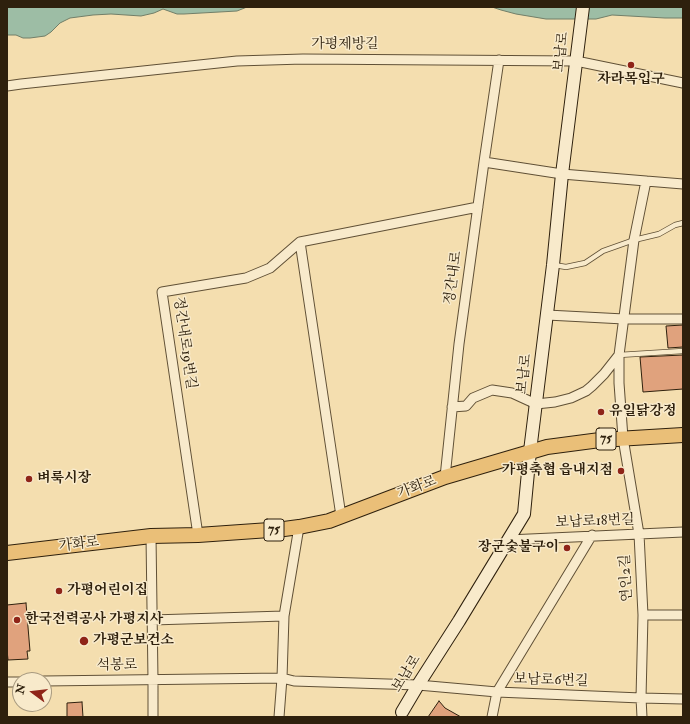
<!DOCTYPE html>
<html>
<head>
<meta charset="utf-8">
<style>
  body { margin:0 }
  #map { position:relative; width:690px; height:724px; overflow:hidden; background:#f4deaf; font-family:"IM FELL Double Pica",serif }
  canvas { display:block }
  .frame { position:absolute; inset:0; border:8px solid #2e200d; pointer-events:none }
  .north { position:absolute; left:12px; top:672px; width:40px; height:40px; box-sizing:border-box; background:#f8eacb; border:1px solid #a7997f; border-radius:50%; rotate:285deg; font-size:11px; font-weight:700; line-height:16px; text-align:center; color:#2e200d }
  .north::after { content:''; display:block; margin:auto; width:14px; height:18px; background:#8f2418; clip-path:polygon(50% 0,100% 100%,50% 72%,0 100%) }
</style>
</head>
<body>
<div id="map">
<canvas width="690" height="724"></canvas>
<div class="frame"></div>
<div class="north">N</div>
</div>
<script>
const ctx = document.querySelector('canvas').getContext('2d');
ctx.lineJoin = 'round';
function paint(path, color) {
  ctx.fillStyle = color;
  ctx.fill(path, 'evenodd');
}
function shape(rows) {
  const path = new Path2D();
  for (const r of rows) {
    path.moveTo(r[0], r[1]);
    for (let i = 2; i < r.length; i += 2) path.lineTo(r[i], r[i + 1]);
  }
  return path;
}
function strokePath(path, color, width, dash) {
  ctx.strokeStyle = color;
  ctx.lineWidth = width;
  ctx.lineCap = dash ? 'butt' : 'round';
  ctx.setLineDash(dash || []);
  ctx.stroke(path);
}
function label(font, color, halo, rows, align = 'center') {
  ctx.font = font + ' "IM FELL Double Pica","Noto Serif KR",serif';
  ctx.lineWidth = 3;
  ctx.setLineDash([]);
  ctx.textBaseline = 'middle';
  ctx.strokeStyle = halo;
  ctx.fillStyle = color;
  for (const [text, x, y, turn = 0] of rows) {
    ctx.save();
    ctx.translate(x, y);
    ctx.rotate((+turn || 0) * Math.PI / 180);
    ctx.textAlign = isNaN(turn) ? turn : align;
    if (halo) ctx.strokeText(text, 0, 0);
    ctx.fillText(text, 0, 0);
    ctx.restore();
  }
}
const water = shape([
  [7,7,247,7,237,11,184,14,177,14,163,9,154,13,141,16,111,14,93,15,70,18,60,23,51,32,45,36,30,38,23,38,16,35,7,35,7,7],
  [492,7,683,7,683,18,665,18,612,15,596,19,546,19,516,14,501,10,492,7]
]);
paint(water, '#9dbda5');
strokePath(water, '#717e68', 1);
const building = shape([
  [683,325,683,347,668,348,666,326,683,325],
  [683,355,683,389,643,392,640,357,683,355],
  [26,603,30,651,27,651,28,659,8,660,7,650,7,605,26,603],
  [439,701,445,708,461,717,428,717,439,701],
  [82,702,83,717,67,717,67,703,82,702]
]);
paint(building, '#e0a27d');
strokePath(building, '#2e200d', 1);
const lane = shape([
  [554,265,566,267,585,263,603,251,634,240,659,234,675,225,683,223],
  [619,355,683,351]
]);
const street = shape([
  [7,86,21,84,237,61,303,59,576,61,683,83],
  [484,162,499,60],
  [300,242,341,516],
  [547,315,624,319,683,319],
  [452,407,466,406,473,398,492,390,512,393,536,404,555,402,571,398,586,391,592,386,604,374,619,355],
  [445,477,459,344,484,162,562,174,646,181,683,184],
  [198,535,162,292,246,278,270,268,300,242,478,207],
  [151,536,153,680,153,717],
  [508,540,683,532],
  [643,615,683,615],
  [152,620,284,616],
  [44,681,282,678,294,681,418,685,497,692,641,698,683,699],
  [7,682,20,682],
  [279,717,282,678,284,616,299,527],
  [492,717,497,692,592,535],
  [642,717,641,698,643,615,639,534,623,438,619,383,619,355,634,240,646,181]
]);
const secondary = shape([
  [402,712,418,685,459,621,524,514,530,451,553,265,562,174,583,7]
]);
const primary = shape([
  [7,553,151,536,198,535,284,529,299,527,329,521,445,477,547,447,600,440,683,435]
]);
strokePath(lane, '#605036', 6);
strokePath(street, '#605036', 11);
strokePath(secondary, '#2e200d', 14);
strokePath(primary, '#2e200d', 16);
strokePath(lane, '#f8eacb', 4.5);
strokePath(street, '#f8eacb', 9);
strokePath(secondary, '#f8eacb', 12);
strokePath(primary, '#eabf78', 14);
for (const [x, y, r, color] of [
  [631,65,4,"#8f2418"],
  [601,412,4,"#8f2418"],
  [621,471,4,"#8f2418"],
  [29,479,4,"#8f2418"],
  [567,548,4,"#8f2418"],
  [59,591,4,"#8f2418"],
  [17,620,4,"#8f2418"],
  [84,641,5,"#8f2418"]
]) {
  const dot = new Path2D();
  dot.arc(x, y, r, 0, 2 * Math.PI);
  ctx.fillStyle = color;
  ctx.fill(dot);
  strokePath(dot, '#f8eacb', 1.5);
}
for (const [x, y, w] of [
  [606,439,20],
  [274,530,20]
]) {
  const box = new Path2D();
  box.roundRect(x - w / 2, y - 11, w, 22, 3);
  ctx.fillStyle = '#f8eacb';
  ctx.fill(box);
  strokePath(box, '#2e200d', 1);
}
label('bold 13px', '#2e200d', null, [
  ["75",606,439],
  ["75",274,530]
]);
label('14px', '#2e200d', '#f8eacb', [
  ["가평제방길",345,45],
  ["보납로",562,52,-83],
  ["정간내로",454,278,-82],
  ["정간내로19번길",184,343,82],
  ["보납로",525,374,-83],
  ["가화로",417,488,-21],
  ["보납로18번길",595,522,-2],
  ["가화로",79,545,-7],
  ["연인2길",627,578,-93],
  ["석봉로",117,666,-1],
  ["보납로",407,674,-58],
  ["보납로6번길",551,681,2]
]);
label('bold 14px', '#2e200d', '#f8eacb', [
  ["자라목입구",631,80,"center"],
  ["유일닭강정",609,412],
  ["가평축협 읍내지점",613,471,"right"],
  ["벼룩시장",37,479],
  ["장군숯불구이",559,548,"right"],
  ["가평어린이집",67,591],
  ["한국전력공사 가평지사",25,620],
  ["가평군보건소",93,641]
], 'left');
</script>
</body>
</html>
